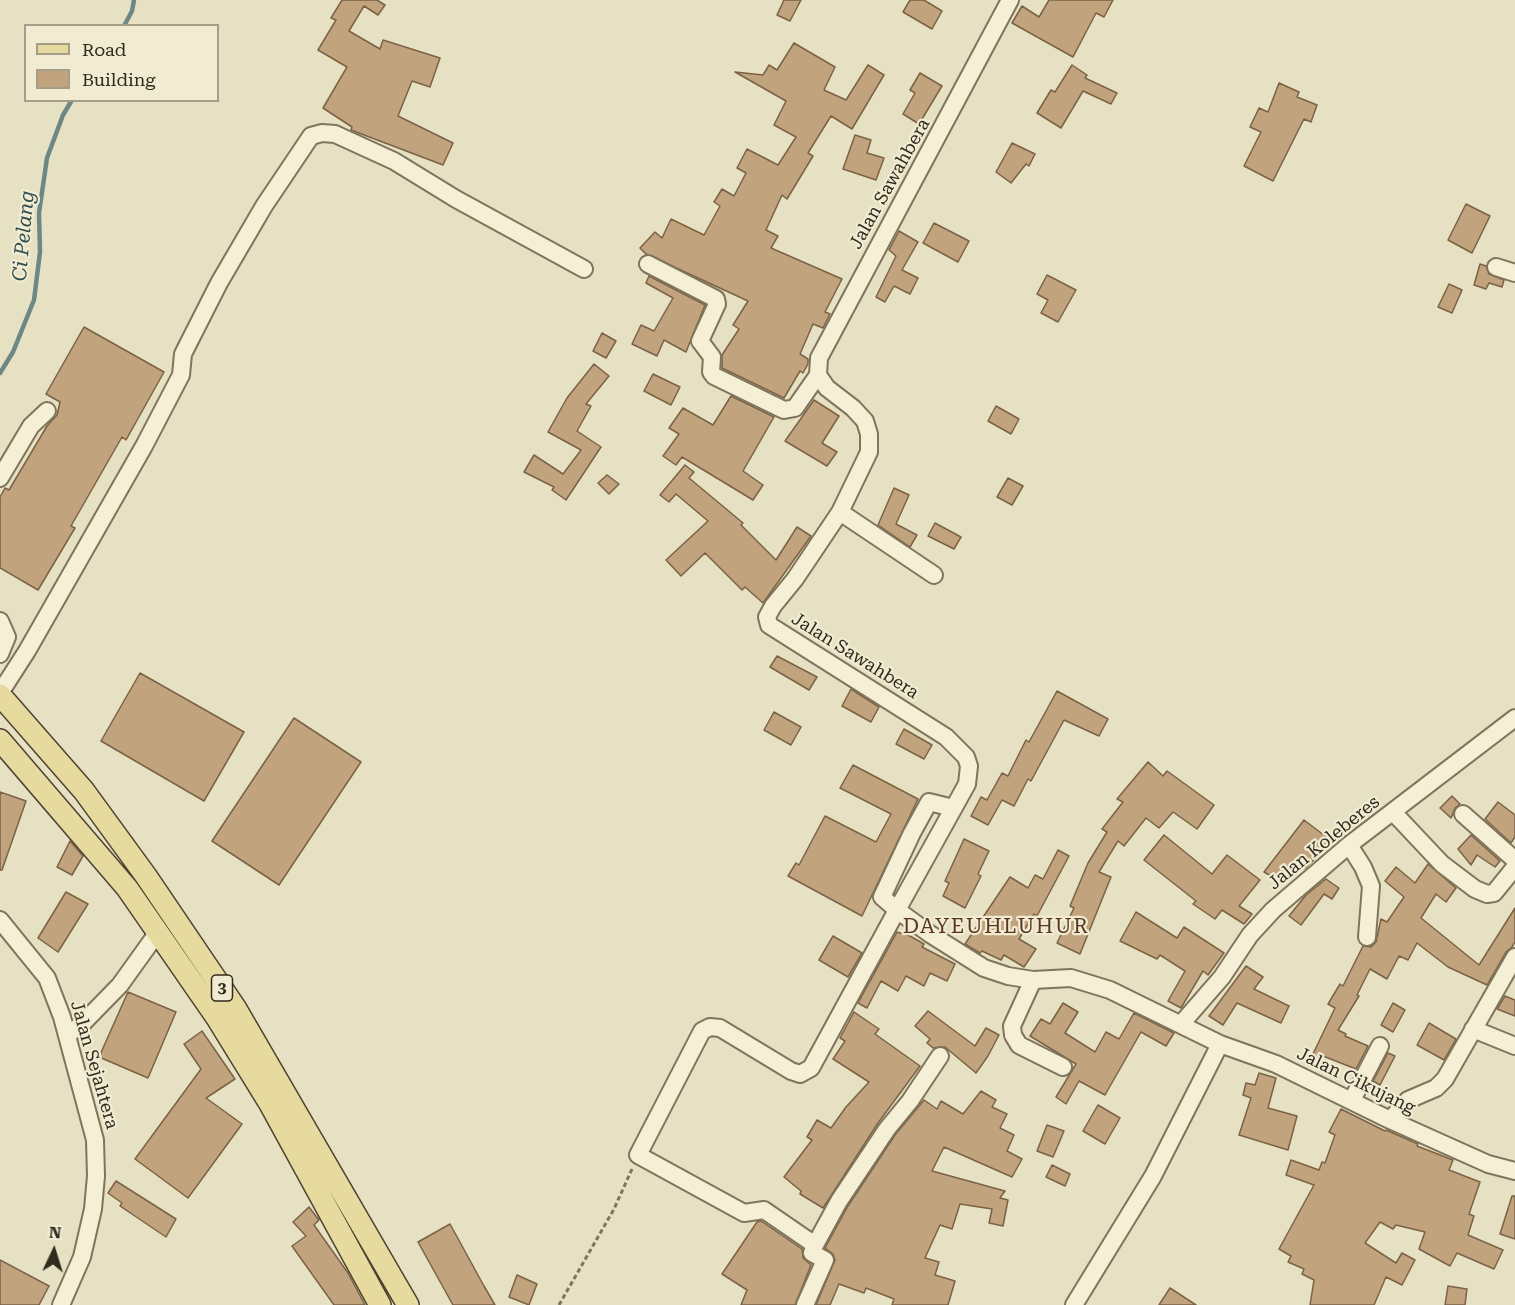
<!DOCTYPE html>
<html>
<head>
<meta charset="utf-8">
<style>
  body { margin:0 }
  #map { position:relative; width:1515px; height:1305px; overflow:hidden; background:#e7e1c3; font-family:"Roboto Serif",serif }
  canvas { display:block }
  .legend { position:absolute; left:24px; top:24px; width:195px; height:78px; box-sizing:border-box; background:#f0ebd1; border:2px solid #a49e89; margin:0; padding:8px 10px; list-style:none; font-size:18px; color:#312a1e }
  .legend li { display:flex; align-items:center; gap:12px; height:30px }
  .legend b { width:30px; border:2px solid #a49e89 }
  .north { position:absolute; left:24px; top:1221px; width:60px; height:60px; -webkit-text-stroke:4px #f0ebd1; paint-order:stroke; rotate:4deg; font-size:16px; font-weight:700; line-height:24px; text-align:center; color:#312a1e }
  .north::after { content:''; display:block; margin:auto; width:21px; height:27px; background:#312a1e; clip-path:polygon(50% 0,100% 100%,50% 72%,0 100%) }
</style>
</head>
<body>
<div id="map">
<canvas width="1515" height="1305"></canvas>
<ul class="legend">
<li><b style="height:8px;background:#e7da9f"></b>Road</li>
<li><b style="height:16px;background:#c1a37d"></b>Building</li>
</ul>
<div class="north">N</div>
</div>
<script>
const ctx = document.querySelector('canvas').getContext('2d');
ctx.lineJoin = 'round';
function shape(rows) {
  const path = new Path2D();
  for (const r of rows) {
    path.moveTo(r[0], r[1]);
    for (let i = 2; i < r.length; i += 2) path.lineTo(r[i], r[i + 1]);
  }
  return path;
}
function strokePath(path, color, width, dash) {
  ctx.strokeStyle = color;
  ctx.lineWidth = width;
  ctx.lineCap = dash ? 'butt' : 'round';
  ctx.setLineDash(dash || []);
  ctx.stroke(path);
}
function paint(path, color) {
  ctx.fillStyle = color;
  ctx.fill(path, 'evenodd');
}
function label(font, color, halo, rows, align = 'center') {
  ctx.font = font + ' "Roboto Serif",serif';
  ctx.lineWidth = 4.5;
  ctx.setLineDash([]);
  ctx.textBaseline = 'middle';
  ctx.strokeStyle = halo;
  ctx.fillStyle = color;
  for (const [text, x, y, turn = 0] of rows) {
    ctx.save();
    ctx.translate(x, y);
    ctx.rotate((+turn || 0) * Math.PI / 180);
    ctx.textAlign = isNaN(turn) ? turn : align;
    if (halo) ctx.strokeText(text, 0, 0);
    ctx.fillText(text, 0, 0);
    ctx.restore();
  }
}
strokePath(shape([
  [124,26,132,11,134,0],
  [0,373,13,352,34,300,40,252,39,213,47,158,63,115,72,100]
]), '#6d8884', 4.5);
const building = shape([
  [342,0,377,0,385,5,378,15,364,6,349,31,380,49,383,40,440,58,430,87,412,81,398,116,453,143,443,165,351,130,352,127,323,108,347,67,318,50,336,20,331,18,342,0],
  [784,0,801,0,790,21,777,15,784,0],
  [910,0,924,0,942,11,932,29,903,12,910,0],
  [1049,0,1113,0,1104,17,1096,13,1073,57,1012,23,1022,6,1039,17,1049,0],
  [794,43,835,67,824,90,846,100,868,65,884,75,852,129,831,116,808,153,813,156,787,199,782,195,766,230,778,236,771,248,842,279,825,312,830,314,823,328,813,324,800,354,808,359,808,364,803,373,800,371,784,398,722,368,722,355,739,329,733,325,748,301,646,254,640,248,655,232,662,238,671,219,704,235,720,206,714,202,722,189,734,196,746,173,737,168,747,149,778,165,796,137,774,125,786,101,735,72,763,75,769,65,777,70,794,43],
  [1072,65,1087,75,1085,78,1117,93,1111,104,1083,91,1061,128,1037,113,1051,90,1055,92,1072,65],
  [920,73,942,86,919,124,903,114,915,93,910,90,920,73],
  [1279,83,1299,92,1297,97,1317,105,1311,122,1304,119,1273,181,1244,166,1261,132,1250,127,1259,108,1268,112,1279,83],
  [855,135,871,140,867,153,884,158,876,180,843,169,855,135],
  [1012,143,1035,154,1029,166,1026,164,1011,183,996,172,1012,143],
  [1466,204,1490,216,1472,253,1448,240,1466,204],
  [934,223,969,241,958,262,923,243,934,223],
  [899,231,918,242,902,270,918,278,910,294,894,286,885,302,876,297,896,256,889,250,899,231],
  [1480,264,1486,266,1489,274,1504,280,1502,287,1489,283,1486,289,1474,285,1480,264],
  [1047,275,1076,290,1058,322,1041,313,1048,300,1037,294,1047,275],
  [649,276,705,305,686,352,664,340,657,356,632,344,641,325,654,331,673,298,646,283,649,276],
  [1449,284,1462,290,1452,313,1438,307,1449,284],
  [84,327,164,372,126,440,122,437,71,526,75,528,38,590,0,568,0,497,5,488,9,490,47,426,57,415,60,402,46,394,84,327],
  [602,333,616,341,606,358,593,351,602,333],
  [594,364,609,376,586,404,591,406,577,431,601,447,566,500,552,490,554,487,524,472,534,455,563,474,581,450,548,432,567,398,594,364],
  [653,374,680,387,671,405,644,391,653,374],
  [731,396,774,417,743,471,763,485,753,500,682,457,676,465,663,456,679,434,669,428,683,408,713,425,731,396],
  [814,400,839,416,822,443,837,452,827,466,785,441,814,400],
  [996,406,1019,419,1011,434,988,421,996,406],
  [685,465,694,472,689,478,743,523,741,525,776,560,797,527,811,536,763,603,745,587,742,590,705,553,681,576,666,560,708,521,676,494,669,502,660,495,685,465],
  [607,475,619,484,609,494,598,483,607,475],
  [1008,478,1023,486,1012,505,997,497,1008,478],
  [894,488,909,495,896,524,917,535,910,547,878,525,894,488],
  [935,523,961,537,954,549,928,536,935,523],
  [777,656,817,677,809,690,770,667,777,656],
  [140,673,244,732,204,801,101,741,140,673],
  [851,689,879,707,871,722,842,706,851,689],
  [1057,691,1108,719,1099,736,1064,720,1031,781,1028,779,1014,806,1002,800,988,825,971,816,981,797,987,800,1002,773,1008,776,1026,740,1029,742,1057,691],
  [774,712,801,727,791,745,764,730,774,712],
  [294,718,361,762,279,885,212,841,294,718],
  [904,729,932,745,924,759,896,744,904,729],
  [1148,762,1163,776,1167,771,1214,805,1197,829,1173,812,1159,828,1146,818,1124,846,1118,841,1099,872,1111,877,1080,954,1057,943,1074,908,1070,906,1088,863,1107,832,1102,829,1123,802,1117,799,1148,762],
  [853,765,918,799,862,916,788,876,796,863,799,865,825,816,876,842,891,814,840,788,853,765],
  [0,792,26,801,2,870,0,870,0,792],
  [1452,796,1460,804,1455,808,1451,818,1440,808,1452,796],
  [1498,802,1515,815,1515,837,1511,843,1485,819,1498,802],
  [1304,820,1333,842,1305,868,1296,861,1283,883,1264,872,1304,820],
  [1164,835,1212,874,1227,855,1260,880,1239,906,1252,914,1244,924,1222,910,1215,919,1193,904,1196,901,1144,860,1164,835],
  [1471,835,1500,861,1495,867,1477,855,1471,865,1458,849,1471,835],
  [964,839,989,851,978,874,981,876,965,908,943,896,949,883,945,881,964,839],
  [70,841,83,856,72,875,57,867,70,841],
  [1058,850,1069,856,1037,916,1034,914,1019,939,1036,949,1024,967,1004,955,1001,960,982,951,980,953,965,944,1010,877,1028,888,1035,875,1043,879,1058,850],
  [1428,864,1456,888,1446,902,1436,894,1421,918,1479,965,1515,908,1515,942,1512,947,1506,952,1487,985,1448,967,1417,943,1408,960,1399,956,1387,979,1370,969,1357,995,1359,996,1338,1030,1346,1034,1345,1036,1368,1046,1356,1069,1323,1056,1320,1060,1312,1056,1335,1008,1328,1004,1340,984,1343,986,1363,946,1371,947,1376,942,1381,919,1387,922,1404,897,1385,881,1396,867,1415,883,1428,864],
  [1326,879,1339,888,1332,899,1324,894,1301,925,1289,916,1306,895,1326,879],
  [66,892,88,904,58,952,38,938,66,892],
  [1136,912,1177,938,1184,927,1224,953,1208,975,1203,971,1181,1008,1168,1001,1185,971,1160,955,1157,959,1120,941,1136,912],
  [897,932,910,936,924,944,922,947,955,964,947,981,930,973,924,986,906,976,898,991,881,981,867,1008,858,1003,897,932],
  [833,936,862,953,848,977,819,960,833,936],
  [1246,966,1263,977,1254,989,1289,1006,1281,1023,1237,1003,1223,1025,1209,1016,1246,966],
  [128,992,176,1012,148,1078,99,1057,128,992],
  [1505,996,1515,1000,1515,1016,1497,1009,1505,996],
  [1063,1003,1078,1012,1065,1033,1095,1052,1106,1032,1119,1039,1134,1013,1174,1033,1166,1046,1141,1032,1105,1095,1079,1081,1066,1104,1056,1097,1076,1064,1030,1036,1041,1019,1050,1024,1063,1003],
  [1393,1003,1405,1010,1393,1032,1381,1025,1393,1003],
  [928,1011,975,1046,986,1028,999,1035,988,1056,976,1073,945,1047,933,1048,927,1043,930,1039,915,1026,928,1011],
  [854,1012,879,1029,875,1034,920,1066,878,1123,823,1208,800,1194,801,1191,784,1177,812,1140,807,1137,817,1120,831,1128,846,1107,869,1082,833,1059,845,1041,840,1038,854,1012],
  [1429,1023,1456,1039,1444,1060,1417,1045,1429,1023],
  [202,1031,235,1079,206,1098,242,1124,188,1198,135,1159,201,1069,184,1044,202,1031],
  [1388,1053,1395,1056,1380,1085,1373,1081,1388,1053],
  [1259,1073,1276,1078,1268,1108,1297,1116,1288,1150,1239,1135,1251,1098,1243,1095,1246,1083,1255,1085,1259,1073],
  [981,1091,996,1100,992,1107,1007,1114,1000,1128,1014,1135,1007,1151,1022,1159,1012,1177,944,1147,932,1171,1005,1191,1000,1198,1008,1200,1003,1226,989,1223,992,1209,960,1204,952,1229,940,1225,925,1258,939,1262,935,1275,955,1281,948,1305,892,1305,894,1299,866,1288,864,1293,839,1284,830,1305,816,1305,835,1260,833,1254,825,1248,848,1206,895,1135,924,1100,937,1109,941,1101,963,1114,981,1091],
  [1098,1105,1120,1118,1105,1144,1083,1131,1098,1105],
  [1341,1109,1385,1131,1386,1130,1418,1144,1417,1146,1453,1160,1449,1170,1480,1182,1469,1214,1474,1216,1468,1235,1503,1250,1494,1269,1457,1253,1450,1266,1419,1249,1425,1232,1396,1225,1393,1229,1380,1222,1365,1243,1396,1263,1402,1253,1415,1260,1402,1285,1386,1277,1374,1305,1310,1305,1314,1280,1302,1274,1304,1269,1288,1262,1291,1256,1279,1249,1314,1185,1286,1175,1291,1160,1319,1170,1322,1162,1325,1163,1335,1135,1329,1132,1341,1109],
  [1047,1125,1064,1131,1053,1157,1037,1151,1047,1125],
  [1052,1165,1070,1174,1065,1186,1046,1177,1052,1165],
  [116,1181,176,1219,166,1237,120,1206,122,1203,108,1193,116,1181],
  [1512,1196,1515,1196,1515,1239,1500,1234,1512,1196],
  [309,1207,319,1220,314,1225,348,1273,365,1305,334,1305,292,1246,306,1236,293,1222,309,1207],
  [761,1221,802,1249,803,1258,811,1265,795,1305,741,1305,747,1290,722,1274,757,1222,761,1221],
  [450,1224,484,1286,495,1305,453,1305,418,1242,450,1224],
  [0,1260,49,1286,39,1305,0,1305,0,1260],
  [517,1275,537,1284,529,1305,509,1297,517,1275],
  [1448,1286,1467,1289,1465,1305,1445,1305,1448,1286],
  [1170,1288,1196,1305,1159,1305,1170,1288]
]);
paint(building, '#c1a37d');
strokePath(building, '#7b6245', 1.5);
const minor = shape([
  [1010,0,819,358,818,375,827,388,853,408,865,421,869,434,869,452,840,512,795,579,773,606,767,617,769,625,946,737,966,757,969,766,967,784,897,910,930,934,984,968,1008,976,1033,980,1071,978,1110,990,1220,1044,1276,1064,1390,1120,1488,1164,1515,1171],
  [648,264,716,299,717,304,700,341,712,357,711,372,714,376,784,410,795,408,818,375],
  [1496,267,1515,273],
  [0,478,31,426,47,411],
  [840,512,934,575],
  [0,621,7,637,0,654],
  [0,693,27,651,144,446,181,375,183,354,219,283,264,206,311,136,322,133,335,134,394,161,456,199,584,269],
  [1393,812,1442,864,1475,889,1487,894,1494,893,1515,867],
  [1463,814,1515,860],
  [1349,845,1363,867,1371,886,1367,937],
  [0,920,47,978,62,1017,95,1140,96,1176,93,1209,82,1257,61,1305],
  [1033,980,1012,1026,1013,1035,1019,1045,1063,1067],
  [1182,1023,1222,977,1250,935,1273,910,1349,845,1515,718],
  [1473,1029,1515,1046],
  [67,1035,81,1025,120,985,158,932],
  [1352,1100,1380,1046],
  [1390,1120,1408,1100,1436,1088,1445,1079,1515,957],
  [815,1245,764,1210,744,1213,638,1155,702,1031,710,1027,720,1028,791,1071,800,1074,811,1068,897,910,882,897,912,833,929,802,953,808],
  [805,1305,825,1260,812,1253,815,1245,839,1201,887,1129,910,1101,940,1056],
  [1074,1305,1153,1176,1220,1044]
]);
const major = shape([
  [0,695,84,791,146,876,236,1009,408,1305],
  [0,740,127,888,217,1018,270,1104,380,1305]
]);
strokePath(minor, '#7f745c', 20);
strokePath(major, '#4d4230', 24);
strokePath(shape([
  [559,1305,614,1209,632,1169]
]), '#7f745c', 3, [4.5, 3]);
strokePath(minor, '#f4efd5', 16);
strokePath(major, '#e7da9f', 21);
for (const [x, y, w] of [
  [222,988,21]
]) {
  const box = new Path2D();
  box.roundRect(x - w / 2, y - 13, w, 26, 4.5);
  ctx.fillStyle = '#f0ebd1';
  ctx.fill(box);
  strokePath(box, '#312a1e', 1.5);
}
label('bold 16px', '#312a1e', null, [
  ["3",222,988]
]);
label('18px', '#312a1e', '#f0ebd1', [
  ["Jalan Sawahbera",890,184,-61],
  ["Jalan Sawahbera",855,656,32],
  ["Jalan Koleberes",1324,843,-39],
  ["Jalan Sejahtera",94,1065,74],
  ["Jalan Cikujang",1356,1081,26]
]);
label('italic 20px', '#2f4d4f', '#f0ebd1', [
  ["Ci Pelang",24,236,-85]
]);
ctx.letterSpacing = '1.5px';
label('21px', '#583523', '#f0ebd1', [
  ["DAYEUHLUHUR",996,927]
]);
ctx.letterSpacing = '0px';
</script>
</body>
</html>
